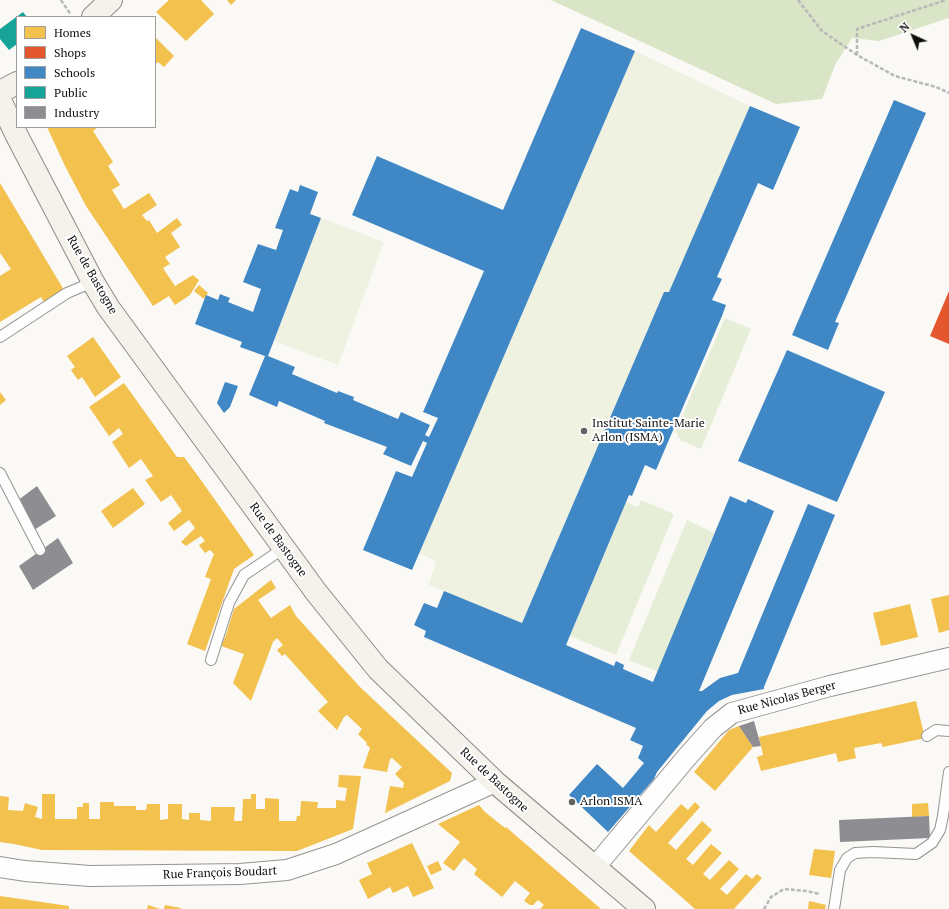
<!DOCTYPE html>
<html>
<head>
<meta charset="utf-8">
<style>
  body { margin:0 }
  #map { position:relative; width:949px; height:909px; overflow:hidden; background:#fbf9f5; font-family:"PT Serif",serif }
  canvas { display:block }
  .legend { position:absolute; left:16px; top:16px; width:140px; height:112px; box-sizing:border-box; background:#fff; border:1px solid #9f9f9f; margin:0; padding:5px 7px; list-style:none; font-size:12px; color:#0f0f0f }
  .legend li { display:flex; align-items:center; gap:8px; height:20px }
  .legend b { width:20px; border:1px solid #9f9f9f }
  .north { position:absolute; left:893px; top:16px; width:40px; height:40px; -webkit-text-stroke:3px #fff; paint-order:stroke; rotate:316deg; font-size:11px; font-weight:700; line-height:16px; text-align:center; color:#0f0f0f }
  .north::after { content:''; display:block; margin:auto; width:14px; height:18px; background:#0f0f0f; clip-path:polygon(50% 0,100% 100%,50% 72%,0 100%) }
</style>
</head>
<body>
<div id="map">
<canvas width="949" height="909"></canvas>
<ul class="legend">
<li><b style="height:11px;background:#f2c14e"></b>Homes</li>
<li><b style="height:11px;background:#e4572e"></b>Shops</li>
<li><b style="height:11px;background:#3f88c5"></b>Schools</li>
<li><b style="height:11px;background:#17a398"></b>Public</li>
<li><b style="height:11px;background:#8d8d92"></b>Industry</li>
</ul>
<div class="north">N</div>
</div>
<script>
const ctx = document.querySelector('canvas').getContext('2d');
ctx.lineJoin = 'round';
function paint(path, color) {
  ctx.fillStyle = color;
  ctx.fill(path, 'evenodd');
}
function shape(rows) {
  const path = new Path2D();
  for (const r of rows) {
    path.moveTo(r[0], r[1]);
    for (let i = 2; i < r.length; i += 2) path.lineTo(r[i], r[i + 1]);
  }
  return path;
}
function strokePath(path, color, width, dash) {
  ctx.strokeStyle = color;
  ctx.lineWidth = width;
  ctx.lineCap = dash ? 'butt' : 'round';
  ctx.setLineDash(dash || []);
  ctx.stroke(path);
}
function label(font, color, halo, rows, align = 'center') {
  ctx.font = font + ' "PT Serif",serif';
  ctx.lineWidth = 4;
  ctx.setLineDash([]);
  ctx.textBaseline = 'middle';
  ctx.strokeStyle = halo;
  ctx.fillStyle = color;
  for (const [text, x, y, turn = 0] of rows) {
    ctx.save();
    ctx.translate(x, y);
    ctx.rotate((+turn || 0) * Math.PI / 180);
    ctx.textAlign = isNaN(turn) ? turn : align;
    if (halo) ctx.strokeText(text, 0, 0);
    ctx.fillText(text, 0, 0);
    ctx.restore();
  }
}
paint(shape([
  [725,318,751,329,701,449,680,440,681,438,677,437,678,434,675,432],
  [641,500,674,514,616,655,570,636,626,502,638,507],
  [687,520,714,533,658,672,629,660]
]), '#e7eed7');
paint(shape([
  [551,0,949,0,949,18,879,41,852,38,835,65,822,99,776,104]
]), '#d9e5c6');
paint(shape([
  [635,51,750,106,669,292,664,292,522,623,429,585,436,561,419,553],
  [321,218,384,242,338,365,274,341]
]), '#eff2e1');
paint(shape([
  [169,0,201,0,214,14,186,41,156,12],
  [227,0,236,0,231,5],
  [155,37,174,56,164,67,158,62,155,65],
  [47,127,98,127,93,131,113,162,108,166,120,185,112,190,124,209,149,193,157,205,142,215,147,221,149,220,157,233,177,218,182,225,171,233,180,247,165,257,170,264,163,268,175,286,193,275,199,280,190,295,175,305,169,296,153,306,86,206,65,166],
  [0,183,64,290,44,302,41,297,0,322,0,276,11,269,0,253],
  [199,285,208,293,204,299,194,291],
  [93,337,121,377,95,397,82,377,78,380,71,370,75,367,67,356],
  [124,383,177,457,184,457,198,476,254,555,234,569,205,651,187,644,211,579,205,577,214,554,210,550,205,553,199,545,205,541,201,536,186,546,181,542,195,528,189,520,174,531,168,523,182,511,171,495,161,502,145,480,153,476,141,459,129,468,112,442,123,434,119,428,109,436,89,407],
  [0,392,6,400,0,405],
  [133,488,145,504,113,528,101,511],
  [271,580,276,588,258,600,271,618,290,605,296,616,360,687,452,773,450,781,385,813,390,786,403,788,404,783,395,774,402,767,392,758,390,759,387,772,363,768,370,748,366,744,367,743,358,734,362,729,347,715,344,717,337,730,318,711,328,702,285,654,282,656,277,650,283,645,277,638,273,642,251,701,233,683,244,654,221,646,226,635,234,609],
  [949,595,949,630,939,633,931,599],
  [910,604,918,637,881,646,873,613],
  [916,701,925,738,883,747,881,743,854,748,856,758,838,762,836,753,761,771,757,757,763,755,759,737],
  [739,726,753,747,715,791,694,772,729,730],
  [339,775,361,776,353,829,297,851,42,850,14,844,0,842,0,796,9,797,8,810,23,811,25,803,38,807,35,817,42,819,42,794,55,794,55,819,77,819,77,807,83,807,83,803,89,803,89,819,100,819,100,802,114,802,114,806,136,806,136,810,146,810,147,804,160,804,160,820,168,819,168,804,182,804,182,819,189,820,189,813,200,813,200,820,211,821,211,807,235,807,234,821,242,821,243,799,251,799,251,794,256,794,256,809,265,809,265,798,279,799,279,821,296,821,297,816,300,816,301,801,318,802,317,808,336,808,336,800,345,801,347,788,338,787],
  [695,802,700,807,668,843,676,850,702,821,712,830,686,859,693,865,711,844,722,853,703,874,710,880,729,860,739,869,720,889,727,895,746,874,752,879,757,874,762,878,734,909,695,909,629,851,649,825,656,832,681,804,688,810],
  [928,803,929,816,912,817,912,804],
  [479,805,485,812,505,828,506,827,601,909,540,909,544,905,538,900,533,905,530,905,524,901,530,893,515,881,502,897,474,874,477,869,464,858,454,871,443,863,460,842,438,824],
  [412,843,434,888,413,897,408,886,393,893,390,887,368,899,359,880,372,874,367,863],
  [814,849,835,851,831,878,809,875],
  [438,861,442,870,431,875,427,866],
  [0,896,69,906,69,909,0,909],
  [809,901,826,905,825,909,808,909],
  [148,905,160,909,147,909],
  [165,905,181,908,181,909,164,909]
]), '#f2c14e');
paint(shape([
  [949,291,949,344,930,336]
]), '#e4572e');
paint(shape([
  [581,28,635,51,412,570,363,550,396,471,412,477,427,443,423,441,411,466,383,454,387,447,324,423,325,421,279,401,277,407,249,395,265,356,240,347,242,342,195,324,206,295,218,300,220,294,230,298,228,302,253,312,261,289,243,282,258,244,276,250,283,230,275,228,290,189,298,192,300,185,318,192,310,214,321,218,268,356,295,367,292,374,337,393,338,391,354,397,353,400,398,419,401,412,430,425,425,435,429,437,438,418,423,412,484,271,352,215,377,156,503,210],
  [894,100,926,113,835,322,839,323,828,350,792,335],
  [750,106,800,127,773,190,758,183,717,277,722,279,712,300,726,305,722,316,656,470,645,465,632,496,629,495,566,645,614,666,616,661,624,665,623,669,653,682,730,496,746,503,748,499,774,511,699,691,702,691,720,678,738,673,808,504,835,515,764,687,764,689,732,695,719,701,707,711,657,772,654,779,608,832,569,795,597,764,623,788,644,763,638,758,643,746,630,740,636,728,424,637,426,631,414,625,424,603,437,608,444,591,522,623,664,292,669,292],
  [787,350,885,392,837,502,738,461],
  [225,382,238,386,230,407,224,413,217,403]
]), '#3f88c5');
paint(shape([
  [23,12,27,17,17,17,17,44,9,50,0,39,0,29]
]), '#17a398');
paint(shape([
  [37,486,56,516,34,530,17,501],
  [58,538,73,563,33,590,19,566],
  [754,721,761,746,753,747,739,726],
  [929,816,930,838,840,842,839,820]
]), '#8d8d92');
const lane = shape([
  [0,337,67,293,93,282],
  [0,473,40,550],
  [211,660,229,603,244,575,284,548],
  [927,736,936,730,949,731],
  [834,909,840,870,847,858,855,853,873,852,916,854,932,843,940,830,943,816,949,772]
]);
const street = shape([
  [0,867,25,871,90,876,240,874,287,870,336,854,495,782],
  [595,867,687,757,713,728,732,713,830,686,949,658]
]);
const secondary = shape([
  [93,17,111,0],
  [0,92,17,83],
  [0,100,16,134,93,282,108,307,316,592,378,669,495,782,644,909]
]);
strokePath(lane, '#959493', 12);
strokePath(street, '#959493', 22);
strokePath(secondary, '#8c8b89', 24);
strokePath(shape([
  [61,0,71,15],
  [798,0,822,31,857,55,895,76,936,87,949,93],
  [857,55,857,29,946,0],
  [764,909,771,897,784,889,806,891,820,894]
]), '#b9b8b8', 2.5, [4, 2]);
strokePath(lane, '#fefefe', 10);
strokePath(street, '#fefefe', 20);
strokePath(secondary, '#f4f2eb', 22);
for (const [x, y, r, color] of [
  [584,431,4,"#626160"],
  [572,802,4,"#626160"]
]) {
  const dot = new Path2D();
  dot.arc(x, y, r, 0, 2 * Math.PI);
  ctx.fillStyle = color;
  ctx.fill(dot);
  strokePath(dot, '#fff', 1.5);
}
label('12px', '#0f0f0f', '#fff', [
  ["Rue de Bastogne",92,275,60],
  ["Rue de Bastogne",278,540,54],
  ["Rue Nicolas Berger",787,698,-15],
  ["Rue de Bastogne",494,780,43],
  ["Rue François Boudart",220,873,-2]
]);
label('12px', '#0f0f0f', '#fff', [
  ["Institut Sainte-Marie",592,424],
  ["Arlon (ISMA)",592,438],
  ["Arlon ISMA",580,802]
], 'left');
</script>
</body>
</html>
